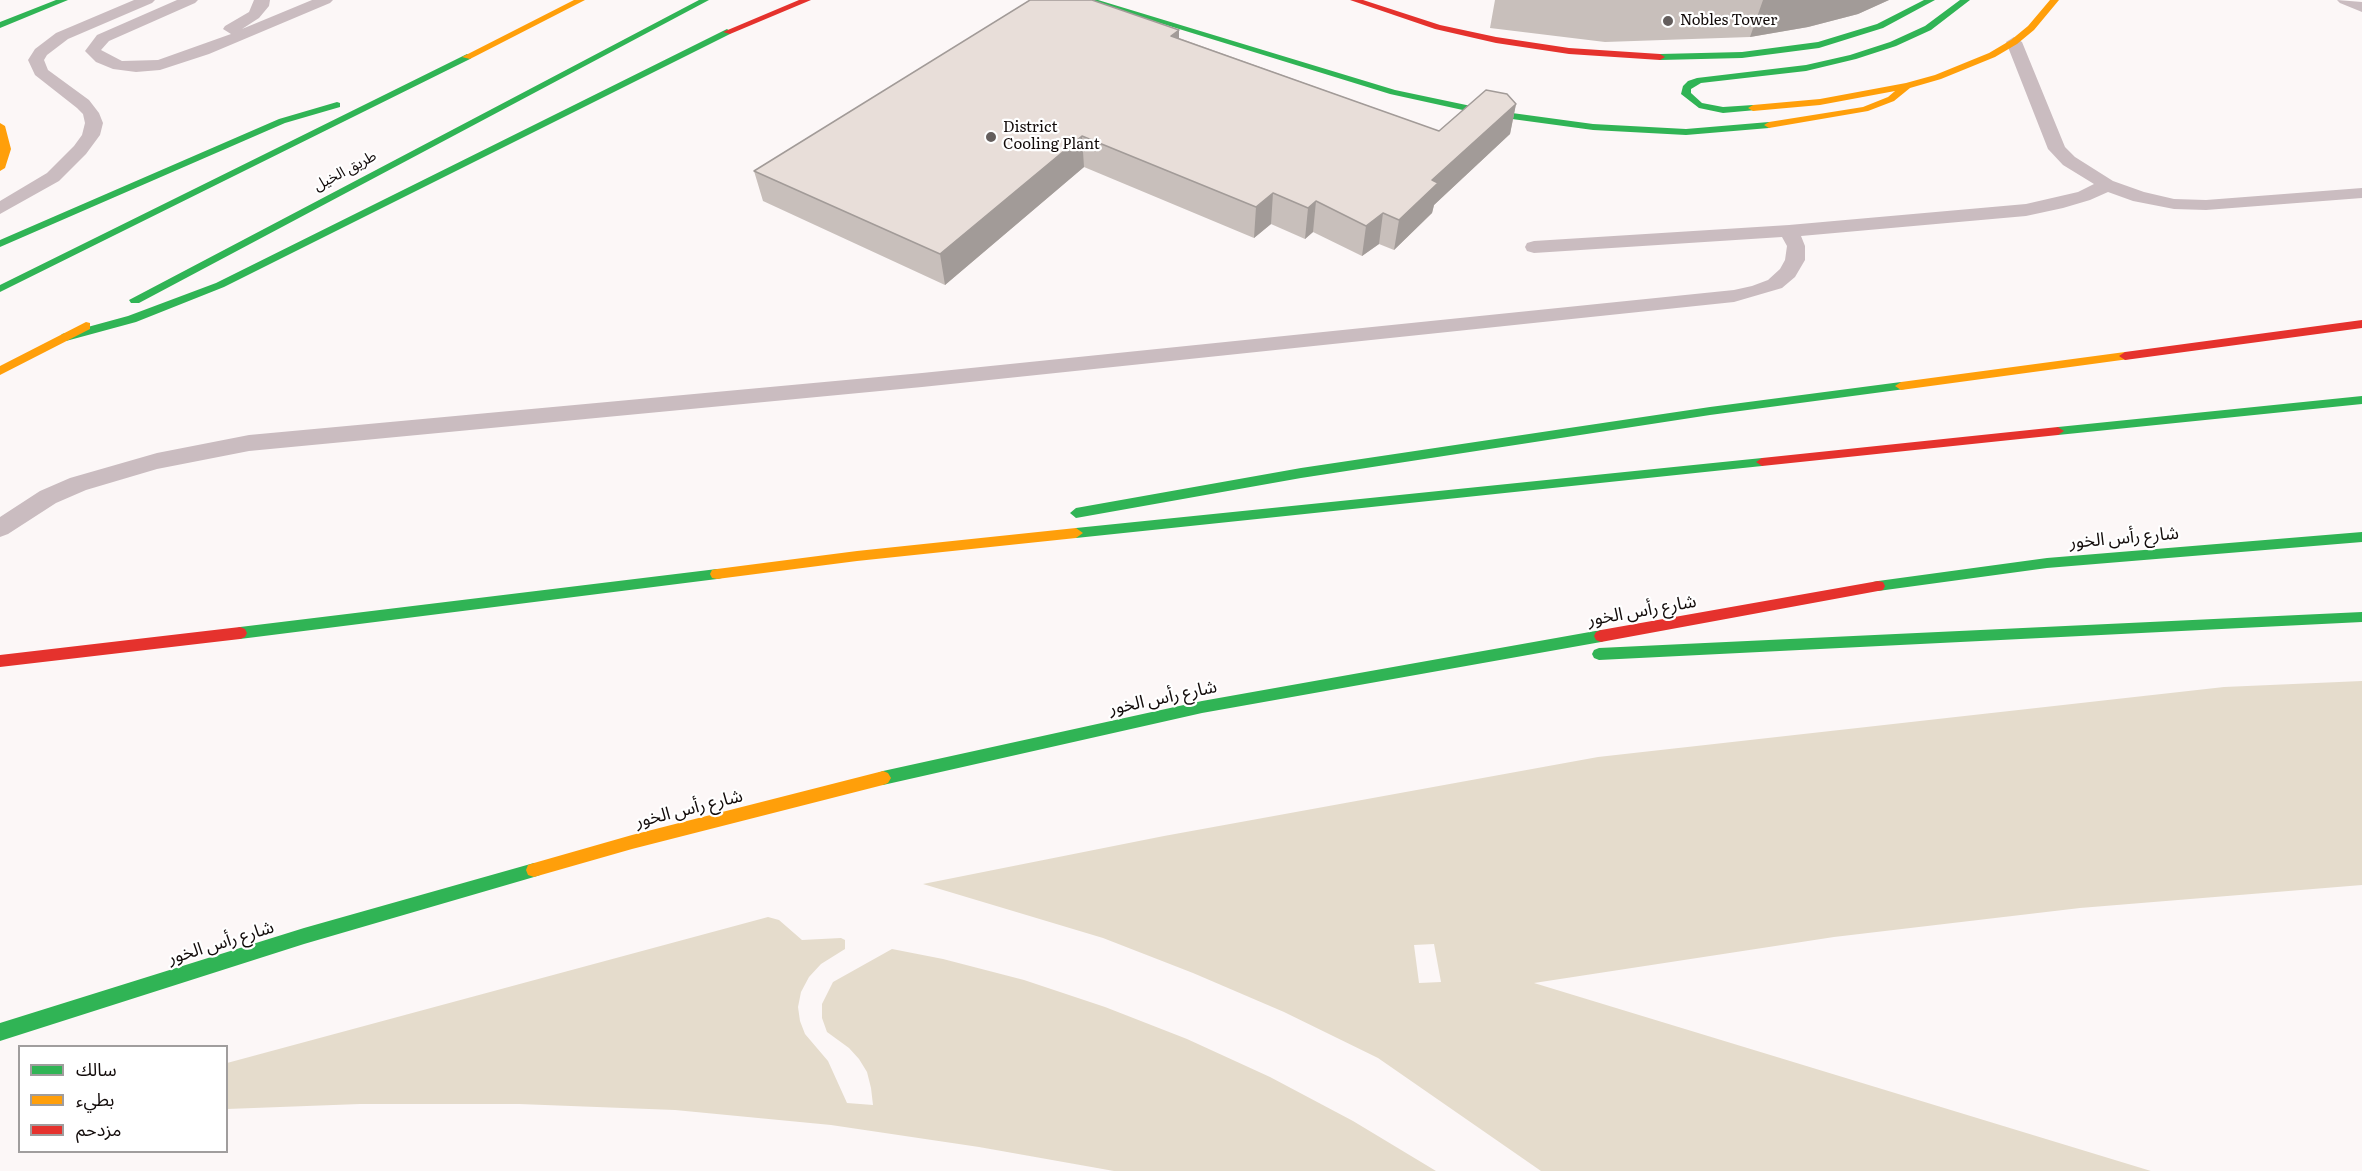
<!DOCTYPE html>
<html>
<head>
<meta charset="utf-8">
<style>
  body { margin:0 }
  #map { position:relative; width:2362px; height:1171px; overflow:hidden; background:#fcf7f7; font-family:Literata,"Noto Sans Arabic",serif }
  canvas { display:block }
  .legend { position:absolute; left:18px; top:1045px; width:210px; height:108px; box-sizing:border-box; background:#fff; border:2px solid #a09d9d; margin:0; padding:8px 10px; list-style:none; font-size:18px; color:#120b0a }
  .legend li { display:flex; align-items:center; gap:12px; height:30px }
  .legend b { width:30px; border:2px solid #a09d9d }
</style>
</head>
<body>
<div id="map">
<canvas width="2362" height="1171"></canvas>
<ul class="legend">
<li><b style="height:8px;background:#30b455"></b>سالك</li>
<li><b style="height:8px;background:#ff9f0a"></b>بطيء</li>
<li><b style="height:8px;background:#e5322d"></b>مزدحم</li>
</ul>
</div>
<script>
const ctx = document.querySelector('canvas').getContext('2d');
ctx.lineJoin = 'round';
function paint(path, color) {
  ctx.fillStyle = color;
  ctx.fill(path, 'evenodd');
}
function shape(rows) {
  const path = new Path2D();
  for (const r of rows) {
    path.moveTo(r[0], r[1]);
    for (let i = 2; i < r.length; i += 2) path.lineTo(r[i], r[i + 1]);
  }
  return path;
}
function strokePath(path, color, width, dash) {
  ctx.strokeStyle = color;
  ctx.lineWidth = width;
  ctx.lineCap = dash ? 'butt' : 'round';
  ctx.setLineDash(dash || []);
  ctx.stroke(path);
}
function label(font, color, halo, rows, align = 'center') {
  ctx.font = font + ' Literata,"Noto Sans Arabic",serif';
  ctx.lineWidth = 4.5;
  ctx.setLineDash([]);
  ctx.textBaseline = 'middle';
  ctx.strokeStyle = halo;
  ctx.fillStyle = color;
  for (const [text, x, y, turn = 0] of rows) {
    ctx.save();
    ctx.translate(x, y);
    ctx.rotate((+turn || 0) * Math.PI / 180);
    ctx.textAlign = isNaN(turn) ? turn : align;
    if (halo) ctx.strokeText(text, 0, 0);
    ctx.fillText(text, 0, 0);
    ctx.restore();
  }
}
paint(shape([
  [2362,681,2362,885,2080,908,1834,937,1534,983,2151,1171,1541,1171,1378,1058,1284,1012,1193,973,1103,938,923,884,1164,836,1598,757,2224,687],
  [1434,944,1441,982,1419,983,1414,945],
  [768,917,779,920,802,940,841,938,845,940,845,949,821,964,809,977,801,992,798,1007,800,1021,805,1034,828,1061,847,1103,873,1105,871,1088,867,1072,859,1059,849,1048,827,1032,822,1018,822,1004,833,982,892,949,943,959,1024,980,1105,1007,1187,1039,1270,1077,1353,1121,1436,1171,1114,1171,979,1147,831,1125,675,1110,519,1104,360,1104,227,1109,227,1063]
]), '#e5dccc');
paint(shape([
  [134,0,155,0,152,3,68,39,47,55,44,60,48,70,89,100,99,113,103,123,100,135,86,154,59,181,0,214,0,201,47,173,74,146,82,135,85,123,83,114,77,108,35,75,28,60,35,49,56,33,134,0],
  [177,0,198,0,195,3,109,41,101,50,122,61,158,60,231,34,223,29,225,26,249,12,254,0,270,0,269,6,259,18,242,29,312,0,333,0,330,3,209,54,160,70,136,72,113,69,96,62,85,51,97,35,177,0],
  [2337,0,2362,2,2362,12,2340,3,2337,0],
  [2014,37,2022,42,2065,147,2075,157,2113,181,2144,192,2174,199,2206,200,2362,188,2362,198,2206,210,2174,209,2133,201,2108,192,2090,200,2063,208,2026,216,1801,236,1805,246,1805,260,1795,277,1782,288,1734,302,922,387,249,451,157,469,86,490,56,503,8,534,0,537,0,517,40,491,70,478,157,453,249,435,922,373,1734,290,1752,286,1768,280,1780,269,1785,260,1787,246,1782,237,1534,253,1527,251,1525,247,1527,243,1534,241,1789,225,2026,204,2078,192,2094,184,2063,165,2048,149,2006,42,2014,37]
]), '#cabcc0');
paint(shape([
  [56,0,68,0,0,28,0,22,56,0],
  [699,0,709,0,139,303,131,303,129,300,699,0],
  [1085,0,1098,0,1395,90,1490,110,1593,124,1686,129,1769,122,1774,125,1769,128,1686,135,1593,130,1490,116,1390,94,1085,0],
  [1924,0,1935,0,1883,28,1819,48,1742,58,1660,60,1655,57,1660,54,1742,52,1818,42,1877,24,1924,0],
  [1960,0,1970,0,1931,30,1896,46,1856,59,1806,71,1701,83,1691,89,1691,93,1702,103,1723,107,1753,105,1758,108,1756,110,1723,113,1699,108,1681,94,1683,86,1688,81,1697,78,1806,65,1850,55,1890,42,1925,26,1960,0],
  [727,29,731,32,730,34,224,287,136,322,66,341,60,337,62,334,128,316,216,283,727,29],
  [467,54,472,57,470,59,0,292,0,285,467,54],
  [337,102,340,103,340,107,285,123,0,247,0,240,279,119,337,102],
  [1901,382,1905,383,1907,386,1905,389,1710,415,1301,478,1076,518,1070,513,1076,508,1301,468,1710,407,1901,382],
  [2362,396,2362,404,2058,435,2052,431,2058,427,2362,396],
  [1762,458,1768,462,1762,466,1076,538,1069,533,1076,528,1762,458],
  [2362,532,2362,542,2047,568,1878,591,1873,590,1871,586,1873,582,1878,581,2047,558,2362,532],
  [717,569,722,570,724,574,722,578,717,579,240,639,235,637,233,633,235,629,240,627,717,569],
  [2362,612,2362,622,1599,660,1594,658,1592,654,1594,650,1599,648,2362,612],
  [1601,630,1606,632,1608,636,1606,640,1601,642,1202,713,883,785,878,783,875,778,878,773,883,771,1202,701,1601,630],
  [534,863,540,865,542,870,540,875,534,877,304,944,0,1041,0,1023,304,928,534,863]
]), '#30b455');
paint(shape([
  [574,0,585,0,470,59,462,57,574,0],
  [2050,0,2059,0,2034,30,2017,44,1995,57,1941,79,1910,88,1894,101,1868,111,1769,128,1764,125,1769,122,1863,107,1888,97,1895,91,1820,105,1753,111,1748,108,1753,105,1820,99,1906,83,1935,75,1989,53,2011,40,2028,26,2050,0],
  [0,123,5,126,11,149,5,168,0,171,0,123],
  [86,322,90,323,90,329,0,375,0,366,86,322],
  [2125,352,2129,353,2131,356,2129,359,1901,390,1895,386,1901,382,2125,352],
  [1076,528,1083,533,1076,538,857,561,717,579,712,578,710,574,712,570,717,569,857,551,1076,528],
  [883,771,888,773,891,778,888,783,883,785,632,849,534,877,528,875,526,870,528,865,534,863,632,835,883,771]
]), '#ff9f0a');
paint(shape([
  [799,0,811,0,730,34,723,32,799,0],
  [1350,0,1363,0,1440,25,1496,37,1569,48,1660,54,1665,57,1660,60,1569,54,1496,43,1435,29,1350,0],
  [2362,320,2362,328,2125,360,2119,356,2125,352,2362,320],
  [2058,427,2064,431,2058,435,1762,466,1756,462,1762,458,2058,427],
  [1878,581,1883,582,1885,586,1883,590,1878,591,1601,642,1596,640,1594,636,1596,632,1601,630,1878,581],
  [240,627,245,629,247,633,245,637,240,639,0,667,0,655,240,627]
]), '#e5322d');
paint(shape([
  [1495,0,1889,0,1858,14,1808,27,1750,37,1605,42,1490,28],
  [1179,30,1179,38,1439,131,1516,104,1510,134,1434,205,1432,213,1394,250,1379,244,1362,256,1313,232,1305,239,1271,224,1254,238,1084,167,945,285,763,201,754,171]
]), '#c8bfbb');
paint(shape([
  [1763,0,1889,0,1858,14,1808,27,1750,37],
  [1179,30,1179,59,1171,36],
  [1516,104,1510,134,1434,205,1432,213,1394,250,1399,220,1432,180],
  [1082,136,1084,167,945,285,940,254],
  [1273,193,1271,224,1254,238,1256,207],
  [1316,201,1313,232,1305,239,1308,208],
  [1383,213,1379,244,1362,256,1366,226]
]), '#a29b98');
const building = shape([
  [1030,0,1092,0,1179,30,1171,36,1439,131,1486,90,1507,94,1516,104,1432,180,1438,183,1399,220,1383,213,1366,226,1316,201,1308,208,1273,193,1256,207,1082,136,940,254,754,171,1030,0]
]);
paint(building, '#e8ded9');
strokePath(building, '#a29b98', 1.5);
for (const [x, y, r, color] of [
  [1668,21,6,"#645e5d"],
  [991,137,6,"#645e5d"]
]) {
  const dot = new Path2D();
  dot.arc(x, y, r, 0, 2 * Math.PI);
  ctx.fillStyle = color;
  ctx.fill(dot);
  strokePath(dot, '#fff', 2);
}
label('15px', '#120b0a', '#fff', [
  ["Nobles Tower",1680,21],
  ["District",1003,128],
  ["Cooling Plant",1003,145]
], 'left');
label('15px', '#120b0a', '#fff', [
  ["طريق الخيل",345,171,-28]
]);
label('18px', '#120b0a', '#fff', [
  ["شارع رأس الخور",2124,538,-5],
  ["شارع رأس الخور",1642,611,-10],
  ["شارع رأس الخور",1163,698,-12],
  ["شارع رأس الخور",689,809,-14],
  ["شارع رأس الخور",221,943,-17]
]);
</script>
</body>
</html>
